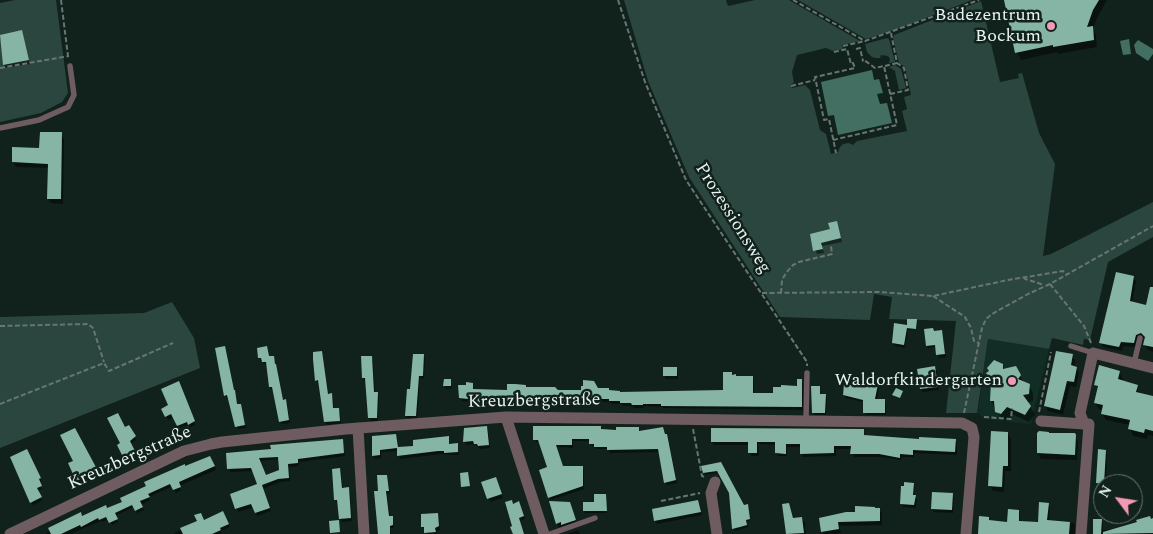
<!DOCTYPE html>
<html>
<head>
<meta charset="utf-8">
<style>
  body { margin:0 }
  #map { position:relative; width:1153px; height:534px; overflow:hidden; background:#11221d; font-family:Spectral,serif }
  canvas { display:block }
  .north { position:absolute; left:1093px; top:474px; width:50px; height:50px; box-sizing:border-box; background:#11221d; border:1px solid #677671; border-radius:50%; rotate:301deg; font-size:14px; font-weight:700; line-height:20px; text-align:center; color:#e9f4f0 }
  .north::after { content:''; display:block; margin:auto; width:18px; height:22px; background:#f09ab4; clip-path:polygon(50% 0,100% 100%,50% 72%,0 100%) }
</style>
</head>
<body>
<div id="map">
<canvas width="1153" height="534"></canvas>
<div class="north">N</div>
</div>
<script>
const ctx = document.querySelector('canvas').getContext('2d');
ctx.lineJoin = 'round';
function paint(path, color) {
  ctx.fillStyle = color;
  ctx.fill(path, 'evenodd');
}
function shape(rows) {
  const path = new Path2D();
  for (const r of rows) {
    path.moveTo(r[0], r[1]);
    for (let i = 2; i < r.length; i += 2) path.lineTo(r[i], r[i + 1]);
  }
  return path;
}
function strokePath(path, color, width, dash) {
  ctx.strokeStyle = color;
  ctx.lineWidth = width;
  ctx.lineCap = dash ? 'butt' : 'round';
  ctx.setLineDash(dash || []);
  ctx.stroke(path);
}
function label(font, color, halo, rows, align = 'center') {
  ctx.font = font + ' Spectral,serif';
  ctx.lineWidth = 5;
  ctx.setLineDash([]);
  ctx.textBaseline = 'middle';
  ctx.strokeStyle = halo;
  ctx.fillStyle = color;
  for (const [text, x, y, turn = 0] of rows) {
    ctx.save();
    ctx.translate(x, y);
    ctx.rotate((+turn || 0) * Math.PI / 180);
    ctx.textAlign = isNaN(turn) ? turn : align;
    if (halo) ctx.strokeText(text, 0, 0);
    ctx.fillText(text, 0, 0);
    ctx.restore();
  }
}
paint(shape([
  [988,339,1049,349,1031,424,985,419,978,413]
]), '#122d25');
paint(shape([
  [15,0,56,0,68,93,62,102,41,113,0,122,0,3],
  [624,0,726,0,728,6,755,0,789,0,860,41,842,45,843,49,833,51,826,48,797,55,792,72,794,83,791,84,792,88,805,85,810,90,820,130,826,134,831,154,838,152,840,147,843,144,849,143,853,145,857,141,907,131,902,111,907,109,904,97,911,95,905,67,899,63,893,38,894,35,981,1,1000,82,1019,78,1018,74,1022,73,1039,133,1055,164,1043,256,1051,254,1153,202,1153,237,1108,262,1090,340,1084,339,1083,345,1052,338,1049,349,988,339,977,413,946,413,956,321,889,319,892,297,874,294,870,320,780,317,689,177,648,81],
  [798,0,972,0,895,30,866,39],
  [887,38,889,39,895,62,889,63,890,59,888,56,881,55,880,58,875,58,872,57,867,52,865,44],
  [895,65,901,69,906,88,899,90,895,71,889,67],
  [172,302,194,338,200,368,0,448,0,317,144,313]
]), '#2b463e');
paint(shape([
  [1129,39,1131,54,1123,55,1120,41],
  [1138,40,1153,49,1153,54,1148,61,1136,53,1134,45],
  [872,70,874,80,879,79,883,93,877,94,880,104,887,103,892,123,838,135,834,115,828,116,821,82]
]), '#426f61');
paint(shape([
  [1005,0,1107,0,1097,18,1093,29,1096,35,1097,47,1058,54,1057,52,1021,60,1017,52],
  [22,32,30,64,6,68,4,65,0,36],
  [61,134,64,139,63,204,51,203,48,198,49,168,16,167,13,162,14,148,40,149],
  [837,223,842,242,822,246,824,253,817,254,811,235,831,230],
  [1133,277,1136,281,1132,303,1153,308,1153,352,1147,349,1144,345,1146,337,1138,340,1136,347,1123,346,1122,351,1103,347,1101,343],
  [916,321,917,328,908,327,908,329,917,330,908,330,905,348,895,346,893,343,908,326],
  [942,331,946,357,939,358,936,347,928,348,927,346,935,332],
  [224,347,237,411,240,405,246,428,238,429,229,398,227,399,225,396,216,349],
  [266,347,269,358,274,360,283,401,286,400,287,403,290,423,282,424,280,422,274,390,272,390,270,387,267,364,265,364,263,361,261,361,259,358,258,349],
  [321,352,329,395,331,395,333,398,334,410,338,409,340,412,341,423,327,425,325,422,320,383,318,383,316,380],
  [1072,355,1075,361,1074,367,1076,368,1079,373,1076,387,1070,386,1063,415,1048,411,1045,406],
  [423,356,425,358,424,379,420,378,417,419,408,419,406,416,408,391,411,391],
  [371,357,373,360,375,393,377,393,379,396,378,421,371,421,369,418,367,380,364,380,363,377],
  [1003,365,1005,370,1015,367,1024,383,1029,385,1033,393,1033,401,1027,403,1035,414,1029,422,1012,414,1008,420,1004,421,995,409,991,400,992,385,990,381],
  [935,368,937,371,939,390,923,392,921,389],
  [676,369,678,372,678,379,666,379,664,375],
  [1119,372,1123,379,1122,382,1137,387,1140,395,1153,397,1153,436,1148,435,1147,439,1133,436,1130,429,1130,425,1106,420,1102,414,1103,410,1099,409,1095,403,1098,389,1096,385],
  [732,373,736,377,752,377,754,380,754,394,774,395,798,387,801,380,803,383,803,410,663,408,663,407,644,406,644,408,634,408,633,406,623,406,622,404,612,404,610,402,587,401,587,404,573,404,573,407,558,407,557,405,552,405,550,403,540,403,539,401,516,401,516,403,501,403,501,407,462,401,461,398,473,384,474,390,509,391,526,389,557,391,597,390,620,393,724,392],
  [445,380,450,380,452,388,446,389],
  [180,385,195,425,190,427,189,424,179,428,174,417,168,420,163,409,170,406],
  [877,385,879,388,877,400,885,401,886,403,886,415,866,415,864,402,846,398,844,395],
  [820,387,821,395,825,395,827,398,826,415,815,415,813,412],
  [487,427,488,430,490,448,480,449,475,444,466,445,465,442,465,429],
  [124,428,131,429,136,440,130,444,136,456,126,461,119,445,122,444],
  [601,428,602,430,617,431,639,428,640,431,663,428,668,438,677,483,667,485,665,482,659,452,610,453,608,449,597,449,595,446,592,446,590,441,573,441,573,448,557,447,563,467,582,467,584,470,584,489,551,500,549,497,549,468,540,442,536,442,535,440],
  [74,429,98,474,79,483,69,464,74,461],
  [864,431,865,436,920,440,955,440,957,443,957,455,914,453,914,457,902,457,901,460,882,457,854,457,852,449,836,449,836,456,803,457,801,447,787,447,787,456,778,456,776,453,776,445,758,444,759,456,751,456,749,445,714,445,712,442],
  [1008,433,1011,439,1011,471,1005,471,1004,492,993,491,990,486],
  [1039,433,1074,435,1078,442,1077,460,1041,459,1038,453],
  [373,437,397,438,399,449,415,447,448,438,450,445,457,445,459,455,441,454,400,459,398,451,381,452,381,458,375,459,373,456],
  [342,440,345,456,299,462,299,466,289,467,290,481,280,482,263,489,271,511,257,516,254,507,238,512,232,495,258,485,253,471,230,472,227,455],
  [279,459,280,471,266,477,259,461],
  [27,450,42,482,39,483,42,489,38,491,42,501,33,505,31,502],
  [1105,451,1107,454,1106,484,1103,484,1103,487,1099,486,1097,483],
  [212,460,216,470,179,486,181,490,176,493,173,486,149,497,150,500,141,505,144,510,137,513,134,507,115,516,118,522,112,525,109,519,102,522,101,521,70,534,46,534,46,533,123,502,185,467],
  [720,463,743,506,747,505,749,508,750,521,747,522,748,527,735,531,730,492,719,472,705,475,704,473],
  [340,470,341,473,343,489,348,489,350,492,352,521,342,522,340,518,336,500],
  [387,476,390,493,387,494,390,517,392,517,393,520,394,528,390,528,391,534,380,534,380,492],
  [496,478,503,498,490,502,483,483],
  [913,484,915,487,914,496,917,499,916,508,903,507,902,504,903,487],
  [605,495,607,513,585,513,584,510],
  [952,495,954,498,953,513,934,512,932,509],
  [698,501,702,515,657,524,655,520],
  [569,503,578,525,560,529,557,523],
  [789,504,794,519,802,518,805,523,806,534,787,534,784,505],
  [1048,504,1050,507,1049,522,1074,523,1075,526,1075,534,979,534,988,518,990,522,1008,523,1018,511,1020,514,1020,522,1039,524],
  [513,505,520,506,525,519,519,521,524,534,514,534],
  [880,510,882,514,882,525,839,526,841,533,835,534,824,534,822,531,820,519],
  [437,515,439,518,440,530,437,531,437,534,427,534,423,527],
  [225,516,230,527,220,531,221,533,219,534,173,534,198,521],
  [1101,520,1103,523,1103,530,1153,526,1153,534,1094,534],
  [578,530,580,534,568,534]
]), '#0007');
paint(shape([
  [1004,0,1099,0,1093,10,1087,27,1093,26,1094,40,1053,47,1053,45,1015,53],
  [22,30,29,60,3,65,0,35],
  [40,132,62,132,61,199,47,199,48,164,12,162,12,147,39,148],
  [837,221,841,238,821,243,823,249,813,251,810,234,830,229,828,223],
  [1116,272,1134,276,1130,301,1146,305,1150,287,1153,287,1153,347,1143,345,1145,337,1141,333,1136,335,1134,343,1121,342,1119,347,1099,343],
  [907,319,917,319,916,329,907,328,904,345,892,343,894,323,907,325],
  [933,328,934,331,942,330,945,354,936,355,935,345,926,346,924,329],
  [225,346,234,390,235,390,237,404,241,404,245,425,235,427,227,395,224,396,215,348],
  [267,346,269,356,274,356,275,364,276,364,283,400,286,399,289,420,279,422,272,387,269,387,266,362,262,362,261,358,258,358,257,348],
  [322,351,328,394,332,393,333,408,339,408,340,421,324,422,318,380,315,381,313,359,313,352],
  [1056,351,1073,354,1071,365,1077,367,1074,382,1067,381,1060,410,1044,406],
  [413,354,424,354,423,376,419,376,416,416,405,416,407,389,410,389],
  [361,356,372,356,374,392,378,392,377,418,368,418,365,378,362,378],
  [994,360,1003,364,1003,369,1016,366,1021,375,1018,379,1030,384,1029,394,1023,395,1031,406,1025,415,1007,407,1001,414,995,412,994,401,990,401,991,382,988,380,990,379,986,373,989,371,987,368],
  [1099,365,1120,371,1118,379,1138,385,1136,392,1153,396,1153,431,1145,429,1144,433,1128,429,1130,420,1101,414,1103,405,1094,403,1098,386,1094,385],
  [935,366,938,387,920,389,917,369],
  [663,367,677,367,677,376,663,376],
  [723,372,732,372,732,375,736,374,736,376,753,376,753,393,773,393,773,387,781,387,781,385,797,386,797,379,802,379,802,407,661,406,661,404,643,404,643,405,632,405,631,403,620,403,620,401,609,401,609,399,586,399,586,401,572,401,572,405,555,405,555,403,549,403,549,400,537,400,537,398,515,398,515,400,500,400,500,404,487,404,477,402,477,400,459,398,458,385,466,385,466,382,473,383,473,389,507,390,507,384,515,384,526,385,526,387,555,387,558,390,581,390,581,386,583,386,583,380,594,381,598,388,609,388,609,390,620,391,620,392,723,390],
  [444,379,451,379,451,386,443,386],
  [179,381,195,421,188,425,187,422,177,426,171,414,165,417,161,409,168,405,161,389],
  [860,381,878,384,875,399,885,399,885,413,863,413,863,400,843,395,844,384,859,386],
  [811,386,820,386,820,394,826,394,825,413,812,413],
  [896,388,903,391,900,398,892,395],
  [118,413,125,427,129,425,136,436,130,441,136,453,124,459,117,445,120,443,107,418],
  [487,426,489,445,478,446,477,444,474,444,473,441,463,442,464,428],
  [533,426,601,426,601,429,616,430,616,427,639,427,639,431,663,427,665,434,667,434,676,480,664,483,658,449,607,450,607,447,594,447,594,444,589,444,589,439,572,439,572,445,556,445,563,466,583,466,583,486,548,498,539,470,547,467,538,440,533,440],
  [75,428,98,471,76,481,68,463,73,461,60,435],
  [711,428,864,429,864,435,919,439,919,437,956,439,955,452,913,450,913,455,900,454,900,458,879,454,850,454,851,446,834,446,834,453,800,454,800,444,786,444,786,454,775,453,775,442,757,442,757,453,748,453,748,442,711,442],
  [991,431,1008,432,1008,466,1003,466,1002,487,988,486],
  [1039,431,1049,432,1049,433,1075,433,1076,435,1075,455,1037,453,1037,433],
  [396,434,398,447,413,446,413,440,449,436,449,444,458,443,458,452,444,453,444,451,438,451,397,456,397,448,380,450,380,455,372,456,372,436],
  [343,439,344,453,298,459,298,463,288,464,289,478,278,479,262,485,270,508,255,513,251,504,235,509,230,494,257,484,251,468,227,469,226,453,271,449,270,445],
  [278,457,279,470,266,475,259,458],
  [27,449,41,478,39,479,42,486,37,488,42,497,30,503,10,457],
  [1098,449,1106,450,1104,484,1096,483],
  [210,456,215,466,179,482,181,487,173,490,170,484,148,494,150,497,140,501,143,507,135,511,132,505,115,513,118,519,109,523,106,517,99,520,98,518,81,527,80,525,61,534,51,534,48,528,81,512,82,516,106,505,107,508,122,502,120,498,146,486,144,482,185,464,185,466],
  [721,462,744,505,748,504,750,519,746,520,747,525,740,527,732,529,729,493,717,471,703,473,701,466],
  [340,468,342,488,349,487,351,518,339,519,337,500,334,500,332,469],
  [468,472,470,486,461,487,460,473],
  [377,475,387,475,389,491,386,491,389,516,393,516,393,525,390,526,390,534,378,534,374,491,378,491],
  [496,477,502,494,487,499,481,482],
  [904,482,914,483,913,495,916,495,914,505,900,504,901,486,904,486],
  [932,492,953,493,952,510,931,509],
  [594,494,606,494,607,511,583,511,583,502,594,502],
  [512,500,513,504,519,501,524,516,519,518,524,534,513,534,510,527,512,526,505,502],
  [698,500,701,512,654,521,652,509],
  [549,501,570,502,576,520,561,525,561,522,556,524],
  [1039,502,1049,503,1047,520,1070,522,1069,534,978,534,979,516,989,517,989,520,1007,522,1008,509,1019,510,1019,521,1038,522],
  [789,503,793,518,802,517,804,533,786,534,782,504],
  [855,506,875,507,875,508,880,508,880,521,838,522,839,529,821,532,819,518,846,512,855,512],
  [223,511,229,524,220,528,221,530,212,534,183,534,180,528,197,521,194,515,201,513,204,520],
  [438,513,439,526,435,528,436,532,424,533,424,527,421,527,421,514],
  [1150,516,1151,519,1153,518,1153,533,1103,534,1103,532,1137,522,1136,520],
  [1093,519,1102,519,1101,534,1093,534],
  [339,520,340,532,330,533,329,521]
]), '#86b5a6');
strokePath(shape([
  [61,0,68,56],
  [618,0,645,82,686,180,807,362,807,366],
  [793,0,865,41,979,0],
  [843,46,865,41],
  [856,49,860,48,863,61],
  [834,52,847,49,851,64,853,63,855,68,815,77,824,120,829,119,836,153],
  [885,66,897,63],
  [0,68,69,56],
  [791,86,815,80],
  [890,94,908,90,904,68,897,63,891,33],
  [833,140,897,125,884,66,875,68,864,60,862,61],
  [1024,277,1025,279,1041,284,1043,287],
  [1050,284,1084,326,1091,343],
  [762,293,880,292,933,296,1008,280,1063,271,1066,274],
  [781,293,782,280,786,273,793,265,799,262,832,254,831,246],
  [933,296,965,317,971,328,974,341,979,343],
  [0,326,88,324,93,328,104,362],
  [0,404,104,363,109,371,173,343],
  [1039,412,1051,352],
  [964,413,982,328,986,319,992,314,1028,294,1050,284,1153,226],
  [984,417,1011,419,1012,408],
  [693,429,702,476,706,478],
  [661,501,700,493]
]), '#677671', 2, [5, 2.5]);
strokePath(shape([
  [0,128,39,120,68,107,74,95,70,66],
  [1071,346,1093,353],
  [1134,363,1140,338],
  [806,421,807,373],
  [550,534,595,518]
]), '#6e5c61', 5.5);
strokePath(shape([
  [506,417,544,534],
  [1041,421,1084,424],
  [358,428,364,534],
  [715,482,711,493,717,534],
  [10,534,184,451,211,444,222,442,346,429,506,417,962,423,972,428,974,437,966,534],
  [1081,534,1089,424,1084,424,1080,413,1093,353,1153,368]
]), '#6e5c61', 11);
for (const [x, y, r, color] of [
  [1051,26,5,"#f09ab4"],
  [1012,381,5,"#f09ab4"]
]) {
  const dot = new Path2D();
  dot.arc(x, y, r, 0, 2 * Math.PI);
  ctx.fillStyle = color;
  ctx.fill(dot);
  strokePath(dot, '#11221d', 2);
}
label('18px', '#e9f4f0', '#11221d', [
  ["Badezentrum",1041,16],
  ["Bockum",1041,37],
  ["Waldorfkindergarten",1002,381]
], 'right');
label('18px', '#e9f4f0', '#11221d', [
  ["Prozessionsweg",732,219,58],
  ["Kreuzbergstraße",534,402,-1],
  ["Kreuzbergstraße",130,459,-24]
]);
</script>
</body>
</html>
